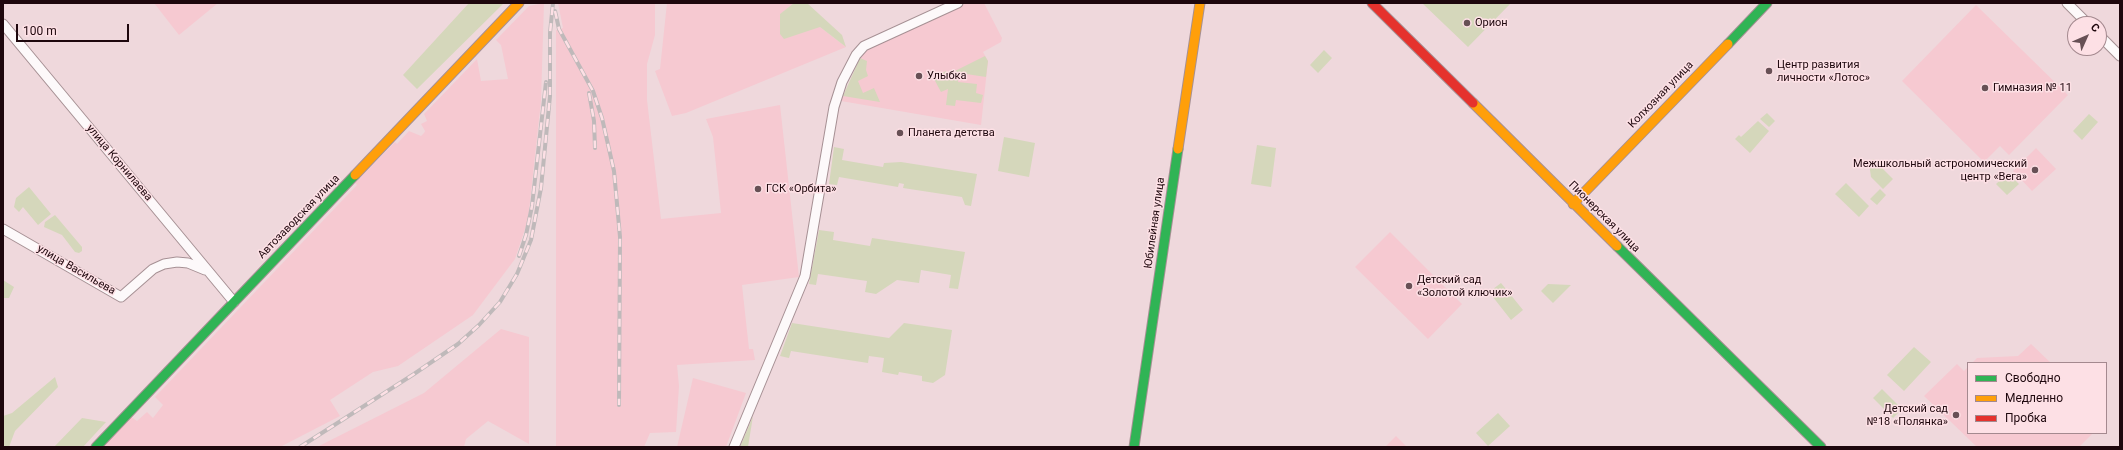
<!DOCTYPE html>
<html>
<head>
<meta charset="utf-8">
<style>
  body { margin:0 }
  #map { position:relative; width:2123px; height:450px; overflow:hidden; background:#efd8dc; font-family:Roboto,sans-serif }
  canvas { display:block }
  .frame { position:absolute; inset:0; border:4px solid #1e070d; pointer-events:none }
  .legend { position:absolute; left:1967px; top:362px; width:140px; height:72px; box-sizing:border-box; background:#fde0e5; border:1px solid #a4898f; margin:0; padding:5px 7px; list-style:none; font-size:12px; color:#1e070d }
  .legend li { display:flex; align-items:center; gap:8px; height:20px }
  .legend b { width:20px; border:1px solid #a4898f }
  .north { position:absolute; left:2067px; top:16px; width:40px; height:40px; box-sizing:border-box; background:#fde0e5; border:1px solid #a4898f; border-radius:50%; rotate:45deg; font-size:11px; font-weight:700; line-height:16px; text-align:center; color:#1e070d }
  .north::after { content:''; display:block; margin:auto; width:14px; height:18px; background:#675055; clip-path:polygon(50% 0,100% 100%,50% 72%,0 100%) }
  .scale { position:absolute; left:16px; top:24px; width:113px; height:18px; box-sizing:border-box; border:2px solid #1e070d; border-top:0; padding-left:5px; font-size:12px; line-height:14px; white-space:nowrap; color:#1e070d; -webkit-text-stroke:3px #fde0e5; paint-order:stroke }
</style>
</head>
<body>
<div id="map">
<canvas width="2123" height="450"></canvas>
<div class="frame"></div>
<ul class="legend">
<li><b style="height:5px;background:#30b455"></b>Свободно</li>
<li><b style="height:5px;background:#ff9f0a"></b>Медленно</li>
<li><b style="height:5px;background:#e5322d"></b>Пробка</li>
</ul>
<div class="north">С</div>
<div class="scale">100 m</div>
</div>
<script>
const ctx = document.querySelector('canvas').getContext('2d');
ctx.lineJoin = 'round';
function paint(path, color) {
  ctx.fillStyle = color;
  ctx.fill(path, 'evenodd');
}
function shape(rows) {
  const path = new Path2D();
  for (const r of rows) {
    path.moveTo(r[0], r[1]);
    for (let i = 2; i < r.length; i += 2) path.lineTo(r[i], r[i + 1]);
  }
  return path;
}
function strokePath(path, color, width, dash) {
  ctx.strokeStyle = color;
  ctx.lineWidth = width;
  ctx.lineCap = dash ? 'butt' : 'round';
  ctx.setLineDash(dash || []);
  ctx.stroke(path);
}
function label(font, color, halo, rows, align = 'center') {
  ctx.font = font + ' Roboto,sans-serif';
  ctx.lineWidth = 3;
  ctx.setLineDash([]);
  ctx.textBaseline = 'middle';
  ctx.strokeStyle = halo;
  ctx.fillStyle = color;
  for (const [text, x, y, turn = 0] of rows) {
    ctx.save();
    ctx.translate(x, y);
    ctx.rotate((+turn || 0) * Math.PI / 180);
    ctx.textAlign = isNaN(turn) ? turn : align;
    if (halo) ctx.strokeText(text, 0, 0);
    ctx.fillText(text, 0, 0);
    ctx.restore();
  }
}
paint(shape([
  [154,3,218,3,179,35],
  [544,3,541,101,528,220,515,259,473,315,398,366,373,372,330,400,340,416,280,447,102,447,131,417,137,421,147,412,153,418,163,405,155,397,357,185,355,183,395,142,397,144,409,131,421,136,424,133,425,131,421,124,427,121,424,114,477,59,481,81,508,79,501,45,496,40,529,6],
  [558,3,655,3,655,35,647,64,647,100,661,219,721,213,713,137,706,119,780,105,799,277,742,285,749,349,753,349,755,360,677,365,679,386,676,432,650,433,644,447,556,447,556,30,563,28],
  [667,3,794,3,780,15,820,27,846,47,686,113,672,116,655,71,660,69],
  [967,3,984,3,1002,38,1001,42,983,52,988,61,981,125,841,101,864,51],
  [1976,5,2068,95,2009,155,2000,146,1984,162,1902,81],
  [2036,148,2056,169,2032,191,2013,171],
  [1390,232,1462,304,1428,339,1355,267],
  [501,329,529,337,529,444,488,421,466,439,464,447,317,447,424,393],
  [2031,344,2051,363,1972,363,1977,358,2018,356],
  [1957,364,1964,371,1968,367,1968,433,2093,433,2079,447,1977,447,1924,396],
  [693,378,746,393,726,447,677,447],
  [1396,436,1407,447,1385,447]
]), '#f6c9d1');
paint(shape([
  [469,3,504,3,417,89,403,75],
  [794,3,807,3,842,35,846,47,820,27,784,39,780,34,780,14],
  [1422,3,1511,3,1468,47],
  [1324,50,1332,58,1318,73,1310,65],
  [985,56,988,61,986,77,953,72],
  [860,58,867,61,866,70,868,76,858,81,863,93,874,88,880,102,843,96],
  [946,71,948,74,959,75,958,82,977,84,976,93,983,95,981,103,956,100,955,106,946,105,948,89,941,92,933,77],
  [1767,113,1775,121,1769,127,1760,119],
  [2089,114,2098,122,2082,140,2073,131],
  [1758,121,1769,131,1750,153,1735,139,1739,135,1741,137],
  [1004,137,1035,143,1029,177,998,171],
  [1257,145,1276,148,1271,187,1251,184],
  [834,147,844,149,842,160,883,167,884,163,901,162,977,174,971,206,965,205,962,197,903,188,904,184,899,183,898,187,839,177,837,185,829,184],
  [1873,159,1893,179,1883,189,1871,177,1869,163],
  [2008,173,2019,184,2007,195,1996,184],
  [1846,183,1869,206,1859,217,1835,194],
  [29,187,51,214,38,225,23,207,19,212,14,207,16,198],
  [1880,189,1886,195,1877,205,1870,199],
  [55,215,82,247,82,251,79,253,75,252,62,235,44,227,45,222],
  [819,230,834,232,833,240,870,246,872,238,965,252,958,289,949,288,951,275,921,270,919,283,897,280,876,294,865,292,867,281,818,274,816,285,809,284],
  [3,280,14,287,9,298,3,298],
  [1501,283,1523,310,1511,320,1489,292],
  [1548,284,1571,285,1553,303,1541,291],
  [792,323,889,338,904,323,952,330,945,375,933,383,922,381,922,376,899,372,898,375,882,372,884,358,869,356,868,363,791,351,789,358,780,356],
  [1914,347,1931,362,1904,391,1887,375],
  [55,377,58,387,15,431,9,447,3,447,3,416,12,413],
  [1882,389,1902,409,1893,418,1873,398],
  [1498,413,1510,426,1488,446,1476,433],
  [753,416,748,447,740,447],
  [82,418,106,422,83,447,54,447]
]), '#d5d7bb');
const street = shape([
  [2067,3,2088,24],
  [3,24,234,302],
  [2099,35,2120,56],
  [3,229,121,297,153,269,164,264,177,262,188,263,205,270],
  [734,447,805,276,834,107,842,82,856,55,864,46,958,3]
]);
const fast = shape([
  [1728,44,1767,3],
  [1617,246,1821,447],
  [96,447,355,175],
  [1134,447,1178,149]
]);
const slow = shape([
  [1473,103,1617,246],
  [1178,149,1200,3],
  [355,175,519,3],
  [1573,204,1728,44]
]);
const jam = shape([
  [1372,3,1473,103]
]);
strokePath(street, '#a69094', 11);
strokePath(fast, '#a69094', 11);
strokePath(slow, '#a69094', 11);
strokePath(jam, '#a69094', 11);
strokePath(street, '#fdf9fa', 9);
strokePath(fast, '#30b455', 9);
strokePath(slow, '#ff9f0a', 9);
strokePath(jam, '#e5322d', 9);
const rail = shape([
  [555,11,559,29,593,91,602,118,614,171,620,237,619,405],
  [589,93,594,121,595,148],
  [519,256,526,235,532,206,546,82],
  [300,447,414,374,458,344,479,325,500,302,517,274,531,240,541,188,550,96,550,33,553,3]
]);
strokePath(rail, '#bfb9ba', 4);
strokePath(rail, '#fde0e5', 2.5, [8]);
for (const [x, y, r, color] of [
  [1467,23,4,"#675055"],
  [1769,71,4,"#675055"],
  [919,76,4,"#675055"],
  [1985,88,4,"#675055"],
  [900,133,4,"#675055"],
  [2035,170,4,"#675055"],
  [758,189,4,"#675055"],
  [1409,286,4,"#675055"],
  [1956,415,4,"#675055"]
]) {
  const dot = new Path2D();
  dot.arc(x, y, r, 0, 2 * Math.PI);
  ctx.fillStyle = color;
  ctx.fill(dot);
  strokePath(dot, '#fde0e5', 1.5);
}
label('11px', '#1e070d', '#fde0e5', [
  ["Орион",1475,23],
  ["Центр развития",1777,65],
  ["личности «Лотос»",1777,78],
  ["Улыбка",927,76],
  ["Гимназия № 11",1993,88],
  ["Планета детства",908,133],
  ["Межшкольный астрономический",2027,164,"right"],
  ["центр «Вега»",2027,177,"right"],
  ["ГСК «Орбита»",766,189],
  ["Детский сад",1417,280],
  ["«Золотой ключик»",1417,293],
  ["Детский сад",1948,409,"right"],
  ["№18 «Полянка»",1948,422,"right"]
], 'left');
label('11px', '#1e070d', '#fde0e5', [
  ["Колхозная улица",1661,95,-46],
  ["улица Корнилаева",119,163,50],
  ["Автозаводская улица",299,217,-46],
  ["Пионерская улица",1604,217,45],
  ["Юбилейная улица",1155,223,-82],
  ["улица Васильева",76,270,30]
]);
</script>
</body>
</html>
